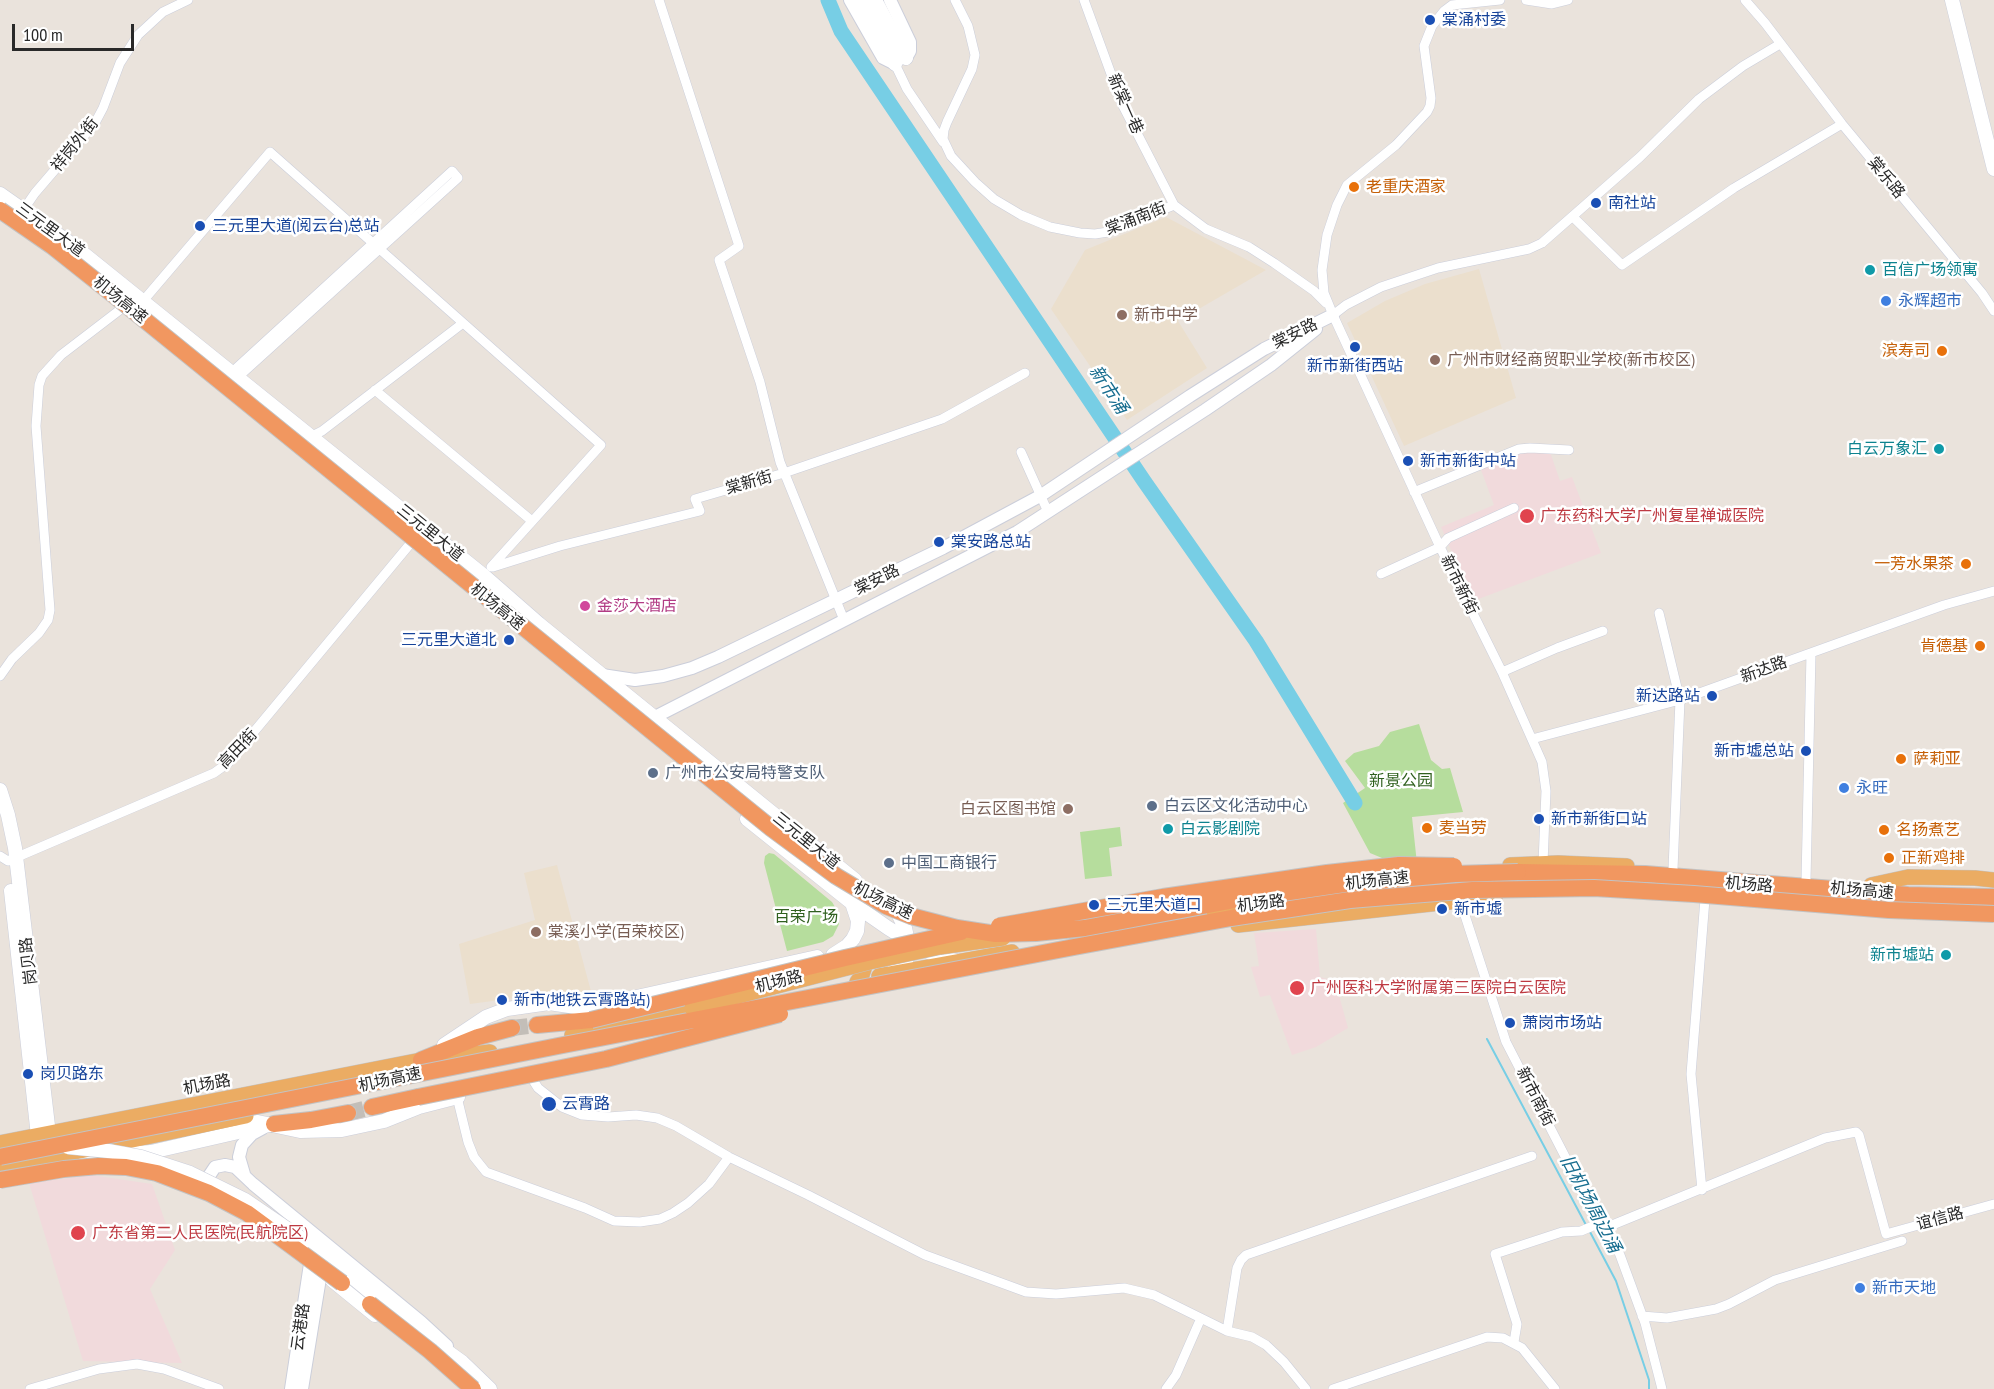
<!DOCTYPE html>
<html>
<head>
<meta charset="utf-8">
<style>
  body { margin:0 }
  #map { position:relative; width:1994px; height:1389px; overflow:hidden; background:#eae3dc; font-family:"PT Sans Narrow",sans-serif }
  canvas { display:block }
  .scale { position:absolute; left:12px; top:24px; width:122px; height:27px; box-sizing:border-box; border:3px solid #292929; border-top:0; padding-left:8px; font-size:18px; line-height:21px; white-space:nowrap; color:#292929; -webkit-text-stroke:4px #fff; paint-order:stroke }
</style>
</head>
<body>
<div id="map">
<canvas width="1994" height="1389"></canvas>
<div class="scale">100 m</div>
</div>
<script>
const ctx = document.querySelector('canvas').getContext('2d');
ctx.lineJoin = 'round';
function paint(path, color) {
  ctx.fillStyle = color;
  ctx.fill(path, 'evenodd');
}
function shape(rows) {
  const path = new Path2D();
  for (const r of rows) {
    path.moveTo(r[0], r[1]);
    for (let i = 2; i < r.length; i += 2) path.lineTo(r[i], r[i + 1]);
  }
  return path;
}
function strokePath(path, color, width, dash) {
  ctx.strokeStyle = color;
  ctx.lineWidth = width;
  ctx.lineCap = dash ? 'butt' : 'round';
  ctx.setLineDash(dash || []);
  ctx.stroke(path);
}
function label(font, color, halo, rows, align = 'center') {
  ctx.font = font + ' "PT Sans Narrow","Noto Sans SC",sans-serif';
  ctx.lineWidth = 5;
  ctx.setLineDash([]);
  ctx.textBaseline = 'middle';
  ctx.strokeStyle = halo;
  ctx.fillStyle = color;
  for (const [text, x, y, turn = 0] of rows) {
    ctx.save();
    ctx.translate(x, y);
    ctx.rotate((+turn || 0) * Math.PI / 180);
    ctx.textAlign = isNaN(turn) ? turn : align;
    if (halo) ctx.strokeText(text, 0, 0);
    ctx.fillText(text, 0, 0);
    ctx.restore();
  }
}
paint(shape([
  [1166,217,1266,270,1178,321,1207,368,1127,420,1051,309,1085,250],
  [1479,269,1516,398,1404,446,1347,323,1385,301,1425,284],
  [557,865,592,995,577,996,560,992,470,1004,459,944,535,920,524,873]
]), '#ebdfcd');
paint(shape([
  [1550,452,1560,481,1572,477,1601,553,1473,601,1441,527,1494,505,1480,467,1516,453],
  [1316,929,1320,977,1335,981,1348,1028,1316,1047,1292,1055,1270,995,1260,997,1251,967,1259,966,1254,933],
  [91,1175,152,1184,175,1250,150,1289,182,1363,83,1361,29,1183]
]), '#f1dadc');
paint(shape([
  [1419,724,1431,760,1442,769,1450,768,1463,812,1412,817,1418,873,1370,853,1343,803,1365,788,1345,761,1354,753,1379,746,1390,732],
  [1120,827,1122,846,1109,848,1112,876,1085,879,1080,832],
  [769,853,774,854,832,902,838,912,839,924,833,936,823,942,787,951,764,863,765,856]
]), '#b6dd9d');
strokePath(shape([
  [1487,1039,1586,1225],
  [1589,1230,1616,1281,1649,1380,1649,1389]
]), '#77cee5', 2);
strokePath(shape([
  [828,0,841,31,1144,481,1256,641,1355,803]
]), '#77cee5', 15);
strokePath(shape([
  [512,1028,537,1025],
  [348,1113,372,1107]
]), '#c3beb8', 16, [16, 8]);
const minor = shape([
  [659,0,739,246,719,260,760,382,780,462,844,620],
  [955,0,968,26,975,55,972,69,947,122,944,130,943,139,951,156,975,182,994,199,1021,215,1050,227,1080,233,1095,234,1108,232,1174,205],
  [1084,0,1122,104,1174,205,1206,229,1249,247,1274,263,1314,291,1326,303],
  [1500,0,1452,5,1444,11,1432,26,1424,46,1431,98,1430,106,1427,112,1396,145,1347,185,1337,205,1327,235,1322,270,1324,293,1333,315,1440,547,1502,672,1542,762,1546,791,1543,863],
  [1526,0,1552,4,1568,0],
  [1745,0,1765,23,1842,124,1982,293,1994,311],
  [900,61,895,64,907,89,943,142],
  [24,209,35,193,95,123,103,108,120,63,138,35,163,12,188,0],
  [1573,217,1622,265,1734,188,1842,124],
  [143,301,270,152,601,445,491,567],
  [1333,315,1346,305,1381,287,1438,268,1529,249,1542,243,1640,157,1699,99,1743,66,1780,44],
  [231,373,452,171,458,178,237,378],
  [375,390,532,521],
  [310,437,322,431,463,323],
  [1021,452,1048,512],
  [1414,492,1519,449,1530,448,1569,450],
  [493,567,560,546,700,511,695,499,784,473,942,419,1025,373],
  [1381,574,1440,547,1448,538,1514,508],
  [1659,613,1680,700,1673,869],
  [1502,672,1557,648,1603,631],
  [0,676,12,659,39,633,48,620,50,610,36,426,39,385,42,376,61,355,121,309],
  [1532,739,1680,700,1944,605,1994,591],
  [0,856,8,861,214,773,228,763,410,544],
  [1806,880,1811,654],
  [1460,900,1506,1042,1588,1201,1600,1223,1612,1237,1620,1255,1645,1323,1662,1389],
  [531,1077,538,1088,562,1107,582,1115,608,1117,636,1115,657,1118,676,1126,729,1157,808,1195,925,1255,1026,1292,1056,1294,1124,1288,1154,1295,1227,1331,1252,1337,1266,1345,1284,1362,1306,1389],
  [457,1097,468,1142,474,1157,486,1172,585,1208,614,1221,640,1222,660,1219,673,1213,688,1203,709,1184,729,1157],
  [1702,1190,1691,1074,1705,899],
  [1605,1228,1825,1138,1856,1132,1859,1135,1886,1234,1994,1204],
  [1642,1316,1667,1318,1716,1309,1729,1304,1775,1280,1902,1241],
  [1227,1331,1237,1268,1241,1260,1246,1255,1532,1156],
  [1514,1342,1517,1324,1495,1254,1562,1232,1581,1231,1600,1223],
  [30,1389,99,1369,137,1364,164,1369,219,1389],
  [1166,1389,1176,1375,1201,1318],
  [1333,1389,1487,1337,1503,1338,1522,1348,1555,1389]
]);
const tertiary = shape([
  [850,0,883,58,895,64],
  [890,0,910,42,910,51,906,58],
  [602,675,635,680,663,676,692,668,718,657,943,548,1040,496,1190,396,1264,349,1333,315],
  [647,721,1017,532,1205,410,1271,365,1316,329],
  [244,1174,239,1157,242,1145,252,1134,263,1128],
  [207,1189,209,1176,215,1167,225,1165,235,1167,253,1184,421,1322,447,1346],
  [291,1389,310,1264],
  [302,1389,321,1272]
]);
const secondary = shape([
  [861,0,895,64],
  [875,0,906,58],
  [1952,0,1994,169],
  [0,194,74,246,483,575,539,624,855,880],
  [0,790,8,815,15,848,49,1134],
  [747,819,852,903,888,928,922,949,938,956,956,961],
  [11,891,38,1136],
  [833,955,847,946,853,939,857,931,858,921,852,903],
  [889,974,904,965,910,951,905,928,895,907],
  [444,1045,486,1017,507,1009,549,1003,576,1007,596,1006,817,957],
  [239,1118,300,1131,342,1130,384,1121,419,1107,458,1097],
  [63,1159,151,1152,269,1125],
  [305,1241,345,1271,409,1324,462,1362,490,1389],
  [332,1280,375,1315]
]);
const trunk = shape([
  [1510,865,1558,863,1627,866],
  [1871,885,1908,877,1975,878,1994,880],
  [1244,907,1295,900,1318,894],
  [1238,925,1495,897],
  [879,976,1012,952],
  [857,982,862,975,864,969,862,960,857,954],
  [572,1035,692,1008],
  [0,1143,421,1060,490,1052],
  [0,1168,246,1116]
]);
const motorway = shape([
  [1518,872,1645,874,1908,895,1994,897],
  [537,1025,591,1020],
  [421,1060,478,1037,512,1028],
  [372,1107,418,1097],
  [274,1124,311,1120,348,1113]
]);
strokePath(minor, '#cbceda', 10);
strokePath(tertiary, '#cbceda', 14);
strokePath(secondary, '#cbceda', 15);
strokePath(trunk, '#c3c3c3', 16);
strokePath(motorway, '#c3c3c3', 18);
strokePath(minor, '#fff', 9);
strokePath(tertiary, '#fff', 12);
strokePath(secondary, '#fff', 14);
strokePath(trunk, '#ebac63', 15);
strokePath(motorway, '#f19760', 16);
const secondaryBridge = shape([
  [68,1147,108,1151,141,1157,190,1173,245,1200,305,1241]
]);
const trunkBridge = shape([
  [1214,911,1244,907],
  [692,1008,870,962,940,947,1003,938]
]);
const motorwayBridge = shape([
  [0,210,52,246,120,300,771,828,836,876,886,906,911,916,957,928,996,934,1036,933,1085,928,1235,900,1344,884,1455,874,1518,872],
  [999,926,1163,897,1327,873,1399,865,1454,866],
  [591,1020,845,958,961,932],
  [418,1097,606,1059,780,1014],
  [0,1157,558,1046,1074,947,1231,918,1350,900,1473,890,1594,888,1694,894,1889,910,1994,914],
  [0,1180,64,1169,99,1166,126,1167,157,1173,209,1193,247,1213,342,1283],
  [370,1304,430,1351,473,1389]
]);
strokePath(secondaryBridge, '#cbceda', 15, []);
strokePath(trunkBridge, '#c3c3c3', 16, []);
strokePath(motorwayBridge, '#c3c3c3', 18, []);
strokePath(secondaryBridge, '#fff', 14);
strokePath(trunkBridge, '#ebac63', 15);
strokePath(motorwayBridge, '#f19760', 16);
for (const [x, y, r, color] of [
  [1430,20,6,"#1a4fb4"],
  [1354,187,6,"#e8710a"],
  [1596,203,6,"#1a4fb4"],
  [200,226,6,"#1a4fb4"],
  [1870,270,6,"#0f9aa8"],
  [1886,301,6,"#3f7fe0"],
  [1122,315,6,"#8d6e63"],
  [1355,347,6,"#1a4fb4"],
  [1942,351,6,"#e8710a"],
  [1435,360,6,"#8d6e63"],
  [1939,449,6,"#0f9aa8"],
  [1408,461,6,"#1a4fb4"],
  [1527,516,8,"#e0444e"],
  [939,542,6,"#1a4fb4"],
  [1966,564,6,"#e8710a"],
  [585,606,6,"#d1479c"],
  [509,640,6,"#1a4fb4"],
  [1980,646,6,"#e8710a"],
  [1712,696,6,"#1a4fb4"],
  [1806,751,6,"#1a4fb4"],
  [1901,759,6,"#e8710a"],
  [653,773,6,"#5c6f8a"],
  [1844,788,6,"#3f7fe0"],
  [1152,806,6,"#5c6f8a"],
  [1068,809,6,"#8d6e63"],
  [1539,819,6,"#1a4fb4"],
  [1427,828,6,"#e8710a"],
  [1168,829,6,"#0f9aa8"],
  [1884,830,6,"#e8710a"],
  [1889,858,6,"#e8710a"],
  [889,863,6,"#5c6f8a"],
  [1094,905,6,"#1a4fb4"],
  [1442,909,6,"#1a4fb4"],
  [536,932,6,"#8d6e63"],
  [1946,955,6,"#0f9aa8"],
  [1297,988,8,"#e0444e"],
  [502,1000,6,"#1a4fb4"],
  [1510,1023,6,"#1a4fb4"],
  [28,1074,6,"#1a4fb4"],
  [549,1104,8,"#1a4fb4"],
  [78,1233,8,"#e0444e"],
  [1860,1288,6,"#3f7fe0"]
]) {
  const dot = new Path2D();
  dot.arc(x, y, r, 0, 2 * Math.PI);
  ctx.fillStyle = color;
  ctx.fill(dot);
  strokePath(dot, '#fff', 2);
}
label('16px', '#164399', '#fff', [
  ["棠涌村委",1442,20],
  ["南社站",1608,203],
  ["三元里大道(阅云台)总站",212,226],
  ["新市新街西站",1355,366,"center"],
  ["新市新街中站",1420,461],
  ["棠安路总站",951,542],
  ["三元里大道北",497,640,"right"],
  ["新达路站",1700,696,"right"],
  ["新市墟总站",1794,751,"right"],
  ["新市新街口站",1551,819],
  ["三元里大道口",1106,905],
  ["新市墟",1454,909],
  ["新市(地铁云霄路站)",514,1000],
  ["萧岗市场站",1522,1023],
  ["岗贝路东",40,1074],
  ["云霄路",562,1104]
], 'left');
label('16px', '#292929', '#fff', [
  ["新棠一巷",1125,104,66],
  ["祥岗外街",75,145,-51],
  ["棠乐路",1886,178,51],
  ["棠涌南街",1136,219,-21],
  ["三元里大道",50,230,36],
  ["机场高速",120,300,39],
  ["棠安路",1295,334,-26],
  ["棠新街",749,483,-16],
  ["三元里大道",430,533,39],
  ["棠安路",877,580,-26],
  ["新市新街",1459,585,64],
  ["机场高速",497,607,39],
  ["新达路",1764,670,-20],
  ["高田街",238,749,-46],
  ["三元里大道",806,841,39],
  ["机场高速",1377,881,-6],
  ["机场路",1749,885,5],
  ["机场高速",1862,891,5],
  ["机场高速",883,901,26],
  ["机场路",1261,904,-7],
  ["岗贝路",29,961,-97],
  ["机场路",779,982,-14],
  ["机场高速",390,1080,-12],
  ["机场路",207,1085,-11],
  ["新市南街",1535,1097,63],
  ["谊信路",1940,1219,-15],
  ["云港路",301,1327,-82]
]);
label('16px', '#c56008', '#fff', [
  ["老重庆酒家",1366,187],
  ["滨寿司",1930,351,"right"],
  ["一芳水果茶",1954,564,"right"],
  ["肯德基",1968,646,"right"],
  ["萨莉亚",1913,759],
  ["麦当劳",1439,828],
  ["名扬煮艺",1896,830],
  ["正新鸡排",1901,858]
], 'left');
label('16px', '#0d838f', '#fff', [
  ["百信广场领寓",1882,270],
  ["白云万象汇",1927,449,"right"],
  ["白云影剧院",1180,829],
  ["新市墟站",1934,955,"right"]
], 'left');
label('16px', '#366cbe', '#fff', [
  ["永辉超市",1898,301],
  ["永旺",1856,788],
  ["新市天地",1872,1288]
], 'left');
label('16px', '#785e54', '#fff', [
  ["新市中学",1134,315],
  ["广州市财经商贸职业学校(新市校区)",1447,360],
  ["白云区图书馆",1056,809,"right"],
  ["棠溪小学(百荣校区)",548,932]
], 'left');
label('16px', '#be3a42', '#fff', [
  ["广东药科大学广州复星禅诚医院",1540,516],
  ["广州医科大学附属第三医院白云医院",1310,988],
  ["广东省第二人民医院(民航院区)",92,1233]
], 'left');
label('16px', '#b23c85', '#fff', [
  ["金莎大酒店",597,606]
], 'left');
label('16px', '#4e5e75', '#fff', [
  ["广州市公安局特警支队",665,773],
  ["白云区文化活动中心",1164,806],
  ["中国工商银行",901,863]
], 'left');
label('16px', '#30601f', '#fff', [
  ["新景公园",1401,781],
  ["百荣广场",806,917]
]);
label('italic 18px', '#176d8f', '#fff', [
  ["新市涌",1108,390,56],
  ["旧机场周边涌",1590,1204,62]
]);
</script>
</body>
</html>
